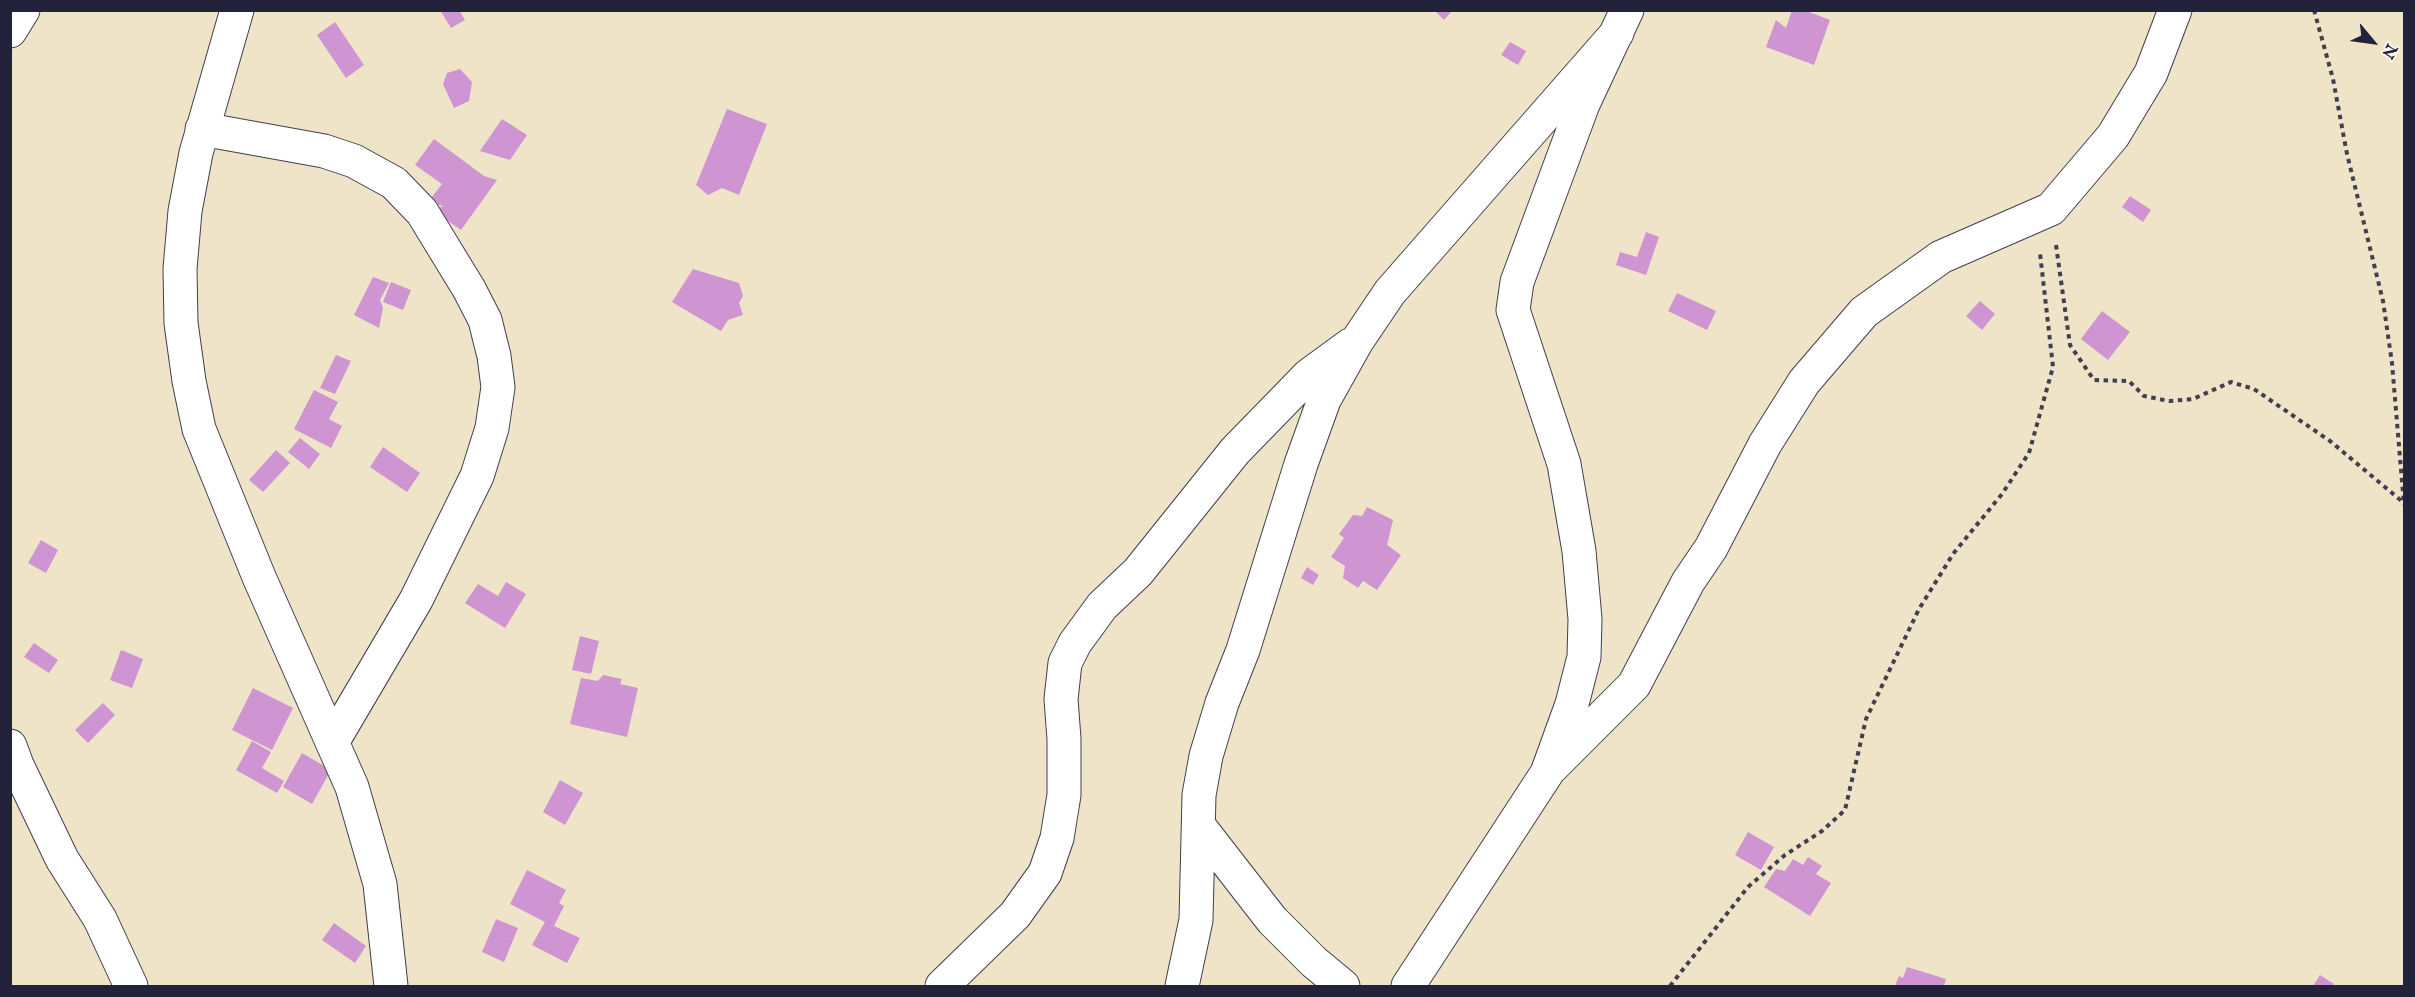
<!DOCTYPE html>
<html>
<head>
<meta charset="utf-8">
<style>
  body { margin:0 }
  #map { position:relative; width:2415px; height:997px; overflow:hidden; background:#efe4c7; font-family:"IM FELL English",serif }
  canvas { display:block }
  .frame { position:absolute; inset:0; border:12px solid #22223b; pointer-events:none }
  .north { position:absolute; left:2343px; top:12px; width:60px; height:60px; -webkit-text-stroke:4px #fbf7ec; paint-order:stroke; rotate:119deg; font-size:16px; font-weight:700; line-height:24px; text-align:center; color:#22223b }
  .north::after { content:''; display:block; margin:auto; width:21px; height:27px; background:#22223b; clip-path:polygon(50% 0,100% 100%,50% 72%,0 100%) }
</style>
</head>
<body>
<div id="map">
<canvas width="2415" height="997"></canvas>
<div class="frame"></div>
<div class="north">N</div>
</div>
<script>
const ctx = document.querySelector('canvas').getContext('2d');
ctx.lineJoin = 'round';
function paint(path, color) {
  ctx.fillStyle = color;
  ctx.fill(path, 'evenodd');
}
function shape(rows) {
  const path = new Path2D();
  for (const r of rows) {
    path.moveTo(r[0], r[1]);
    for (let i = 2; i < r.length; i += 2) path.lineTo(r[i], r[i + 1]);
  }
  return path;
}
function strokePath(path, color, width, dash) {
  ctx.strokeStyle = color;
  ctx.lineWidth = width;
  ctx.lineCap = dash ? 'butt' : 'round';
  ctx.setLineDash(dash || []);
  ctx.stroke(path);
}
paint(shape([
  [440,10,459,10,465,20,451,28],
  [1434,10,1453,10,1444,20],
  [1792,10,1804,10,1830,20,1814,65,1766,47,1776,20,1786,28],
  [335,22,364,65,346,78,317,35],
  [1510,42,1526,51,1518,65,1501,55],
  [460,69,472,82,469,101,454,108,443,84,447,73],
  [727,109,767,124,739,195,722,188,708,195,696,185],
  [502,119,527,135,510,160,480,151],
  [434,139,484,176,497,180,461,230,445,219,439,208,443,206,439,205,432,197,442,184,415,165],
  [2130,196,2151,210,2143,222,2122,207],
  [1646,232,1659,237,1646,275,1616,265,1620,252,1637,257],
  [693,269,739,283,743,296,739,303,743,315,728,320,721,331,672,302],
  [373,277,389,283,380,300,383,308,379,328,354,315],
  [391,282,411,290,403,310,383,302],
  [1677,293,1716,311,1707,330,1668,311],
  [1980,301,1995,314,1982,330,1966,316],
  [2102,311,2130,332,2108,360,2081,339],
  [336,355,351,361,335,394,320,388],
  [314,390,338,402,329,419,342,426,331,448,294,429],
  [300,438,320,454,309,469,288,452],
  [383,447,420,473,407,492,370,467],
  [276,450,290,463,263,492,249,480],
  [1367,507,1393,520,1387,545,1401,555,1377,590,1363,581,1358,588,1343,578,1345,566,1331,557,1344,538,1339,534,1353,515,1362,516],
  [41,540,58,550,46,573,28,563],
  [1307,567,1319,575,1313,585,1301,578],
  [506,582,526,594,505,628,465,603,478,584,498,596],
  [580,636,599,641,591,674,572,670],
  [34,643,58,660,49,673,24,657],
  [121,650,143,659,132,688,110,680],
  [603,675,622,679,620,684,638,688,627,737,570,724,581,678,598,681],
  [253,688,293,708,272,750,232,730],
  [103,703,115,715,88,743,75,730],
  [252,741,271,752,262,768,284,781,277,793,236,770],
  [302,753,331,770,312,804,283,787],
  [560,780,583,793,565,825,543,812],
  [1748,832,1774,847,1761,870,1735,855],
  [1808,857,1822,866,1816,874,1831,883,1810,916,1764,887,1776,869,1785,871,1793,859,1803,865],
  [527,870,566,890,559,903,564,906,554,926,580,938,567,963,532,945,545,922,510,904],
  [496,919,518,928,504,962,482,952],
  [334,923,366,946,355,963,322,940],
  [1907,967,1946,979,1944,986,1895,986,1899,976,1903,978],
  [2320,975,2334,984,2332,986,2313,986]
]), '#ce95d2');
const minor = shape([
  [237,10,196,153,185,211,180,269,181,323,189,381,199,429,259,577,352,787,380,884,391,986],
  [10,31,23,10],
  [202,129,324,151,354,161,394,183,422,212,469,289,485,320,494,356,498,387,492,428,477,476,416,600,333,741],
  [10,746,17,765,62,859,100,919,131,986],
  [1552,767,1634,685,1688,582,1711,548,1765,444,1804,382,1864,312,1941,257,2051,209,2113,136,2151,73,2175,10],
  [1199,826,1272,920,1314,962,1343,986],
  [942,986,1015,915,1045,873,1057,838,1064,795,1064,739,1061,699,1065,663,1075,643,1102,606,1138,572,1235,451,1309,375,1350,345],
  [1182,986,1196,920,1199,795,1206,756,1222,703,1243,650,1301,464,1324,400,1357,341,1390,292,1617,33],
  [1408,986,1547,773,1572,704,1584,657,1585,619,1579,551,1564,464,1513,310,1517,282,1583,104,1627,10]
]);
strokePath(minor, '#413f50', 35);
strokePath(shape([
  [2314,10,2333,79,2347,154,2383,301,2392,363,2404,505],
  [2056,245,2070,345,2094,380,2129,381,2144,396,2169,401,2193,399,2231,382,2254,389,2330,441,2404,503],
  [1670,986,1748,887,1785,855,1822,831,1845,810,1866,719,1919,609,1953,554,2002,494,2029,453,2053,367,2040,253]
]), '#413f50', 4, [4.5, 4.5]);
strokePath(minor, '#fff', 33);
</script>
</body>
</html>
